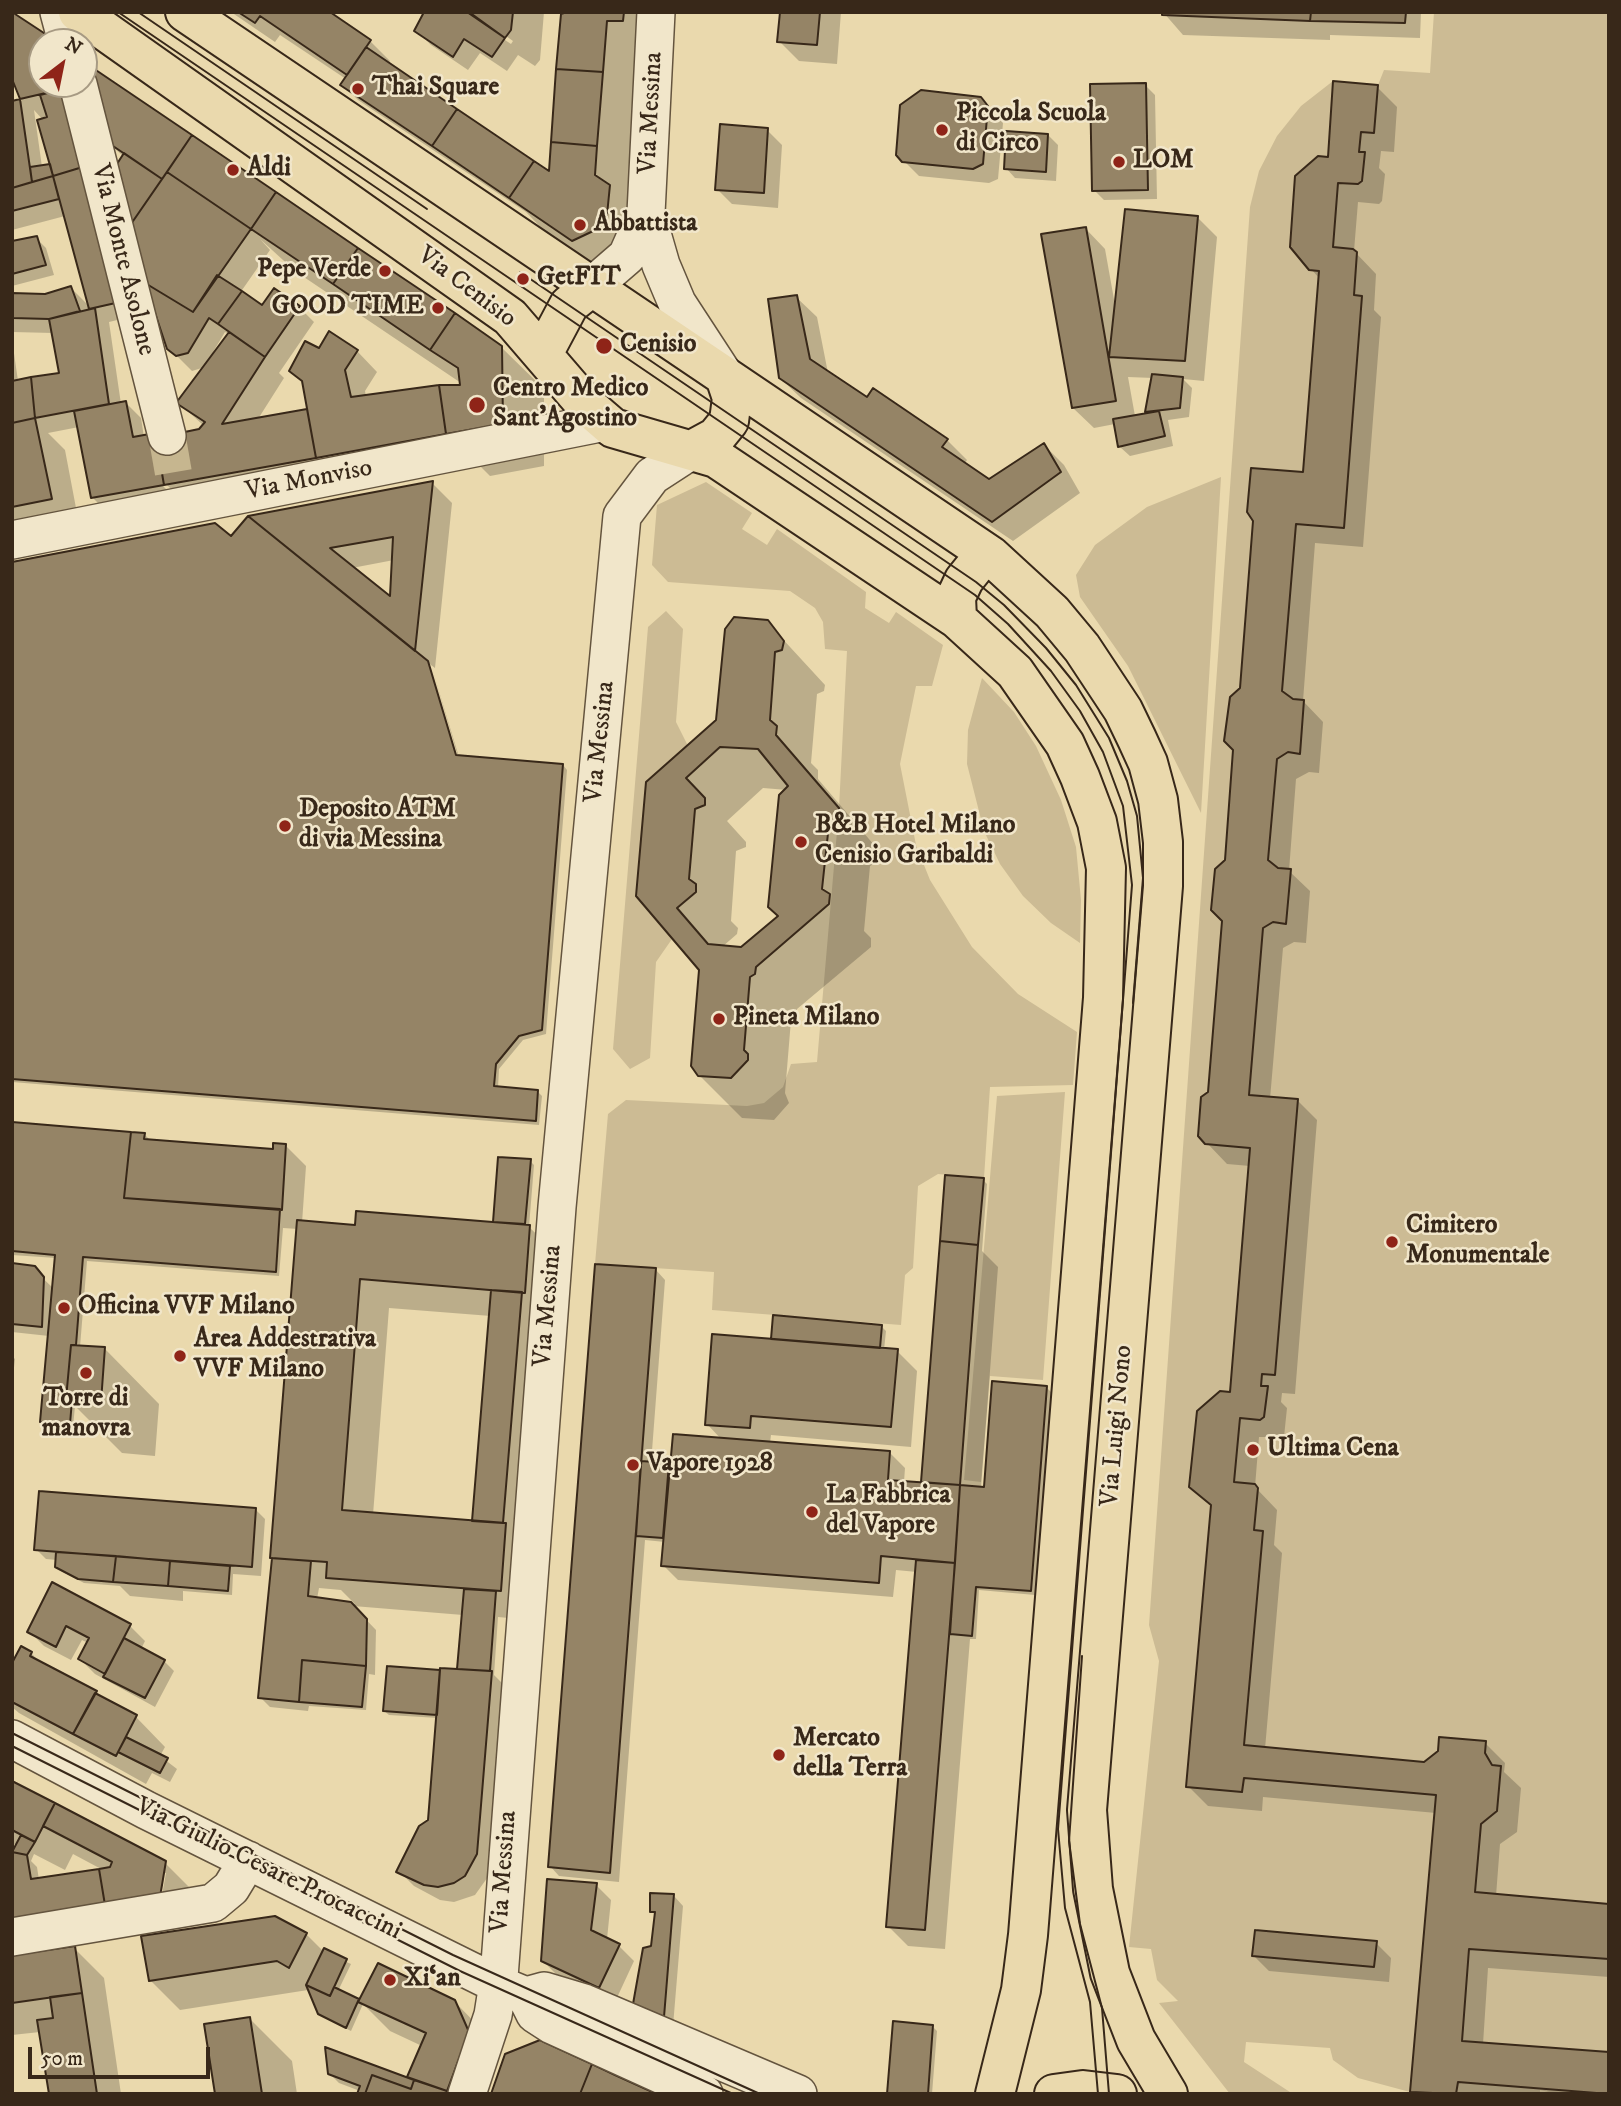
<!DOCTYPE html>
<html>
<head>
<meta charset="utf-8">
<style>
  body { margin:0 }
  #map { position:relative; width:1621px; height:2106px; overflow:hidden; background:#ead9ad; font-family:"IM FELL DW Pica",serif }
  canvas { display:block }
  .frame { position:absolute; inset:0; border:14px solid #382819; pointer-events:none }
  .north { position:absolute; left:28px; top:28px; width:70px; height:70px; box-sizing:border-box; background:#f1e6ca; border:2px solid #a79a83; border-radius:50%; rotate:32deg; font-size:19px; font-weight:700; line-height:28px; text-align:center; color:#382819 }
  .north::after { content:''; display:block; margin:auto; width:24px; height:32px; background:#8f2418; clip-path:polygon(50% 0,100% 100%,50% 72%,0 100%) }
  .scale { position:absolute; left:28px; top:2047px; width:182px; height:32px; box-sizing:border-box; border:4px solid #382819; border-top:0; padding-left:9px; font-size:21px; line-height:24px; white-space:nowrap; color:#382819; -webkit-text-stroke:5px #f1e6ca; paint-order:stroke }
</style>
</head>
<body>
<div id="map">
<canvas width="1621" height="2106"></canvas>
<div class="frame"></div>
<div class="north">N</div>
<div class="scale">50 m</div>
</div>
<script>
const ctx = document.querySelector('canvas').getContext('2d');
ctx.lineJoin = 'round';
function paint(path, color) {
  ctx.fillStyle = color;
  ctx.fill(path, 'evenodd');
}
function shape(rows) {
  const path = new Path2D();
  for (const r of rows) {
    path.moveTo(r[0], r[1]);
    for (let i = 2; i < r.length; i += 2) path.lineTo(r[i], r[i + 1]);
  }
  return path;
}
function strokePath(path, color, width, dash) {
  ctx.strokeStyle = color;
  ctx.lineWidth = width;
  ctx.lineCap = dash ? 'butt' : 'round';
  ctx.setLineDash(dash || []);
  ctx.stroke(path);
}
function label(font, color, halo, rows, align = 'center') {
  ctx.font = font + ' "IM FELL DW Pica",serif';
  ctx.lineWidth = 5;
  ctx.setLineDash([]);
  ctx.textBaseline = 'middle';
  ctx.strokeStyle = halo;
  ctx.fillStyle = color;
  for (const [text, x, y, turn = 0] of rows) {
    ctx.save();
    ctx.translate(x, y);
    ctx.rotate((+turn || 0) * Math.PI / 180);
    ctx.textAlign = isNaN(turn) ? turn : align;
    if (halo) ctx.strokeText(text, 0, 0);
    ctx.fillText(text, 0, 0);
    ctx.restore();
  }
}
paint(shape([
  [1434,12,1609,12,1609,2094,1558,2094,1540,2090,1540,2094,1410,2092,1358,2078,1333,2060,1330,2048,1246,2042,1244,2062,1293,2094,1230,2094,1159,2003,1178,2001,1157,1980,1151,1949,1129,1947,1159,1661,1149,1625,1250,207,1259,171,1277,136,1301,106,1333,81,1378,85,1384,70,1430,73],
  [1221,477,1201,813,1128,666,1080,597,1076,575,1095,545,1147,507],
  [706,482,752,513,742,529,767,545,777,529,866,592,865,608,889,623,896,612,943,645,932,686,916,686,900,764,916,845,930,880,972,947,1018,994,1077,1032,1073,1085,990,1087,984,1178,938,1174,918,1186,913,1268,905,1275,901,1325,712,1310,714,1272,595,1264,608,1114,626,1100,747,1106,764,1103,783,1087,791,1064,817,1062,839,808,847,651,825,649,823,622,815,608,790,591,668,582,652,565,657,505],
  [666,611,683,629,676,722,688,746,646,782,636,896,672,939,656,962,650,1058,630,1069,613,1049,648,627],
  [982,678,1014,712,1036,746,1061,800,1076,847,1081,900,1080,943,1051,923,1023,896,1000,864,984,831,967,764,968,730],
  [1065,1092,1043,1380,990,1376,981,1482,964,1480,997,1096]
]), '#ccbb94');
paint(shape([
  [231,12,327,12,370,41,390,61,388,64,551,174,569,12,668,12,648,267,616,282,553,240,526,212,358,100,343,85,346,79,280,35,275,42],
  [419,12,544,12,540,60,535,66,518,55,507,71,480,53,468,70,431,45,417,31,426,17],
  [499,31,513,41,511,44,499,36],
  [781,12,841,12,837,64,799,61,779,41],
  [1163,12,1421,12,1420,38,1330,35,1330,40,1183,35],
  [42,42,42,84,75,84,134,316,109,322,121,404,126,403,141,418,144,437,200,431,204,426,179,403,205,367,192,371,169,348,117,167,124,157,102,137,84,64,501,347,544,389,544,466,490,476,468,454,186,504,165,483,160,483,177,500,107,512,92,497,79,427,48,433,65,450,80,529,12,542,12,339,18,381,61,375,53,333,12,332,12,295,46,295,71,288,90,307,65,216,12,230,12,103,22,101,12,74],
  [34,110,43,120,52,165,42,167],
  [260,239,295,271,461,383,462,387,366,396,365,391,377,372,357,351,320,351,291,371,304,384,309,410,258,419,284,378,279,373,314,322,299,307,263,308,240,293,270,250],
  [225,332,229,334,215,353,213,352],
  [1145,85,1155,95,1157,199,1104,200,1094,190],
  [1377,87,1397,107,1394,152,1381,151,1379,168,1385,174,1382,201,1379,204,1358,202,1354,251,1376,274,1374,310,1381,317,1363,547,1315,543,1303,701,1323,722,1319,773,1309,772,1296,779,1289,871,1310,891,1306,943,1294,942,1283,948,1270,1099,1297,1100,1317,1120,1295,1394,1282,1393,1281,1402,1287,1408,1284,1437,1259,1437,1255,1487,1277,1510,1274,1545,1282,1553,1265,1749,1425,1763,1485,1743,1505,1763,1504,1772,1521,1788,1517,1832,1500,1844,1496,1896,1609,1906,1609,1977,1488,1968,1483,2044,1609,2094,1412,2092,1436,1813,1263,1797,1262,1811,1208,1806,1188,1786,1213,1508,1191,1486,1232,1394,1250,1166,1227,1164,1207,1143,1242,689,1305,474,1320,279,1311,269,1330,158],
  [980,98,1003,123,998,179,989,183,919,176,903,160],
  [767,130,782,145,778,208,732,204,717,189],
  [1048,135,1058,145,1056,181,1015,178,1006,168],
  [1197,217,1217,237,1204,381,1183,379,1192,388,1189,417,1168,420,1173,446,1130,456,1120,447,1115,424,1094,428,1073,408,1085,228,1105,249,1115,305],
  [1128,377,1153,378,1147,414,1135,416],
  [36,238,46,248,54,275,12,286,12,242],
  [796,297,817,317,828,373,867,399,874,391,947,440,967,460,965,463,989,481,1044,445,1064,465,1080,493,1013,541,801,398,780,378],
  [432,483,452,503,435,668,431,665,459,757,563,765,567,770,546,1034,523,1040,499,1069,498,1088,537,1091,542,1096,539,1125,12,1082,12,563,231,538],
  [394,560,392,599,352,568],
  [426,660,431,665,460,763,457,764],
  [767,622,825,685,824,691,817,694,811,763,818,770,818,779,880,852,880,860,870,866,864,931,871,938,871,947,797,1009,797,1016,791,1020,785,1093,789,1103,774,1120,742,1118,699,1075,701,969,637,895,648,783,718,721],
  [763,788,787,790,780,917,742,949,722,947,737,934,738,928,731,921,736,851,746,847,746,842,727,821],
  [12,1124,144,1134,151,1141,274,1151,286,1146,306,1166,302,1223,356,1227,498,1224,495,1221,530,1161,534,1165,529,1227,559,1256,530,1620,498,1617,494,1675,507,1688,490,1874,475,1895,454,1902,440,1900,414,1886,399,1871,430,1821,438,1718,389,1715,384,1711,462,1671,463,1615,353,1606,376,1630,375,1675,369,1674,366,1710,309,1706,308,1711,270,1707,260,1697,274,1560,271,1558,298,1229,283,1228,279,1276,87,1261,80,1347,105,1349,159,1404,155,1456,122,1453,75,1406,73,1427,47,1425,42,1421,49,1336,12,1332,12,1264,31,1267,53,1288,56,1258,12,1255],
  [389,1308,491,1316,474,1523,373,1515],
  [319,1588,341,1590,355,1604,317,1599],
  [983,1180,987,1184,982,1251,998,1267,981,1488,986,1488,1046,1387,1051,1392,1035,1595,979,1590,976,1639,970,1639,945,1949,908,1946,888,1926,917,1572,896,1570,893,1597,678,1580,663,1565,665,1542,645,1540,619,1882,559,1876,550,1866,656,1270,665,1280,651,1464,671,1468,722,1440,707,1424,772,1341,881,1326,886,1331,884,1350,897,1351,917,1371,911,1447,771,1435,770,1443,890,1453,905,1468,904,1482,926,1484,923,1481],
  [12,1356,15,1359,12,1385],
  [255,1509,265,1519,261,1576,233,1574,232,1595,183,1591,183,1601,130,1596,120,1586,84,1583,61,1571,57,1567,57,1560,46,1559,36,1549],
  [53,1585,130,1626,145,1641,141,1649,164,1661,174,1671,155,1707,95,1674,80,1659,88,1643,82,1640,71,1660,44,1646,29,1631],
  [31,1653,42,1664,136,1717,165,1747,160,1756,177,1769,170,1782,152,1773,146,1784,19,1713,12,1707,12,1666],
  [12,1783,165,1863,195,1893,189,1926,39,1949,17,1846,12,1843],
  [34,1854,65,1870,73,1854,103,1870,39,1880,37,1867,31,1861],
  [163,1873,166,1873,160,1906,157,1905],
  [596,1885,611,1900,607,1939,619,1946,634,1961,615,2002,558,1976,543,1961],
  [674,1896,683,1906,673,2026,634,2003,652,1948,656,1915,651,1911],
  [306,1934,324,1952,351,1964,338,1991,360,2002,454,2001,484,2032,498,2063,487,2094,359,2094,360,2091,339,2083,329,2073,408,2079,422,2046,390,2031,363,2004,351,2031,325,2018,308,1990,180,2010,150,1980],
  [1376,1943,1391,1958,1389,1982,1269,1971,1254,1956],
  [74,1948,104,1978,121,2094,51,2094,40,2032,12,2035,12,1957],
  [249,2018,292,2061,297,2094,217,2094],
  [932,2026,937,2031,932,2094,889,2094]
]), '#0003');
const building = shape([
  [12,12,47,35,50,42,42,42,42,84,61,84,63,89,20,99,12,79,12,12],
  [238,12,330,12,371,40,347,75,260,16,255,23,238,12],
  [424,12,467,12,505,38,492,57,464,39,453,57,414,31,424,12],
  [469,12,513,12,511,30,505,38,469,12],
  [567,12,624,12,623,21,607,21,603,72,556,69,561,14,567,12],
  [780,12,820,12,817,45,777,42,780,12],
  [1162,12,1311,12,1310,21,1162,15,1162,12],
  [1311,12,1406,12,1405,23,1310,21,1311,12],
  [366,47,457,109,432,146,340,85,366,47],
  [84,62,192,135,162,179,101,138,84,77,84,62],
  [556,69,603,72,597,146,551,142,556,69],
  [1333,81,1378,85,1374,133,1361,132,1359,152,1365,152,1362,181,1358,184,1338,183,1333,247,1353,249,1357,252,1354,295,1362,296,1344,528,1296,524,1282,691,1293,699,1304,700,1300,754,1288,752,1277,759,1268,860,1278,868,1291,869,1286,924,1273,922,1263,928,1249,1095,1298,1099,1275,1375,1262,1374,1261,1386,1268,1386,1264,1417,1260,1420,1240,1418,1234,1482,1255,1484,1258,1488,1254,1530,1263,1531,1244,1745,1424,1762,1438,1751,1439,1737,1486,1741,1485,1753,1492,1765,1501,1766,1497,1811,1481,1824,1475,1892,1609,1904,1609,1959,1469,1949,1462,2041,1609,2052,1609,2094,1458,2082,1456,2094,1410,2092,1436,1795,1244,1778,1242,1792,1186,1787,1211,1505,1189,1487,1197,1411,1220,1391,1230,1392,1250,1148,1205,1144,1198,1136,1201,1097,1208,1092,1222,921,1211,910,1215,869,1225,860,1233,750,1224,741,1230,697,1240,688,1253,521,1247,512,1251,468,1303,472,1319,271,1309,270,1290,247,1295,176,1318,156,1328,157,1333,81],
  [1146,83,1148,190,1092,191,1090,84,1146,83],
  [63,89,86,166,53,176,37,120,47,117,40,95,63,89],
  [921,90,981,97,988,106,983,164,973,169,902,162,896,155,900,105,921,90],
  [20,99,32,182,12,188,12,101,20,99],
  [457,109,534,161,509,198,432,146,457,109],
  [720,124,768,128,764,193,715,190,720,124],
  [1006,131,1048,134,1046,172,1004,169,1006,131],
  [192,135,276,192,251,229,167,172,192,135],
  [551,142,597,146,595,175,610,185,606,225,572,241,509,198,534,161,549,171,551,142],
  [124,153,162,179,131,224,115,167,124,153],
  [50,164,53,176,32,182,30,167,50,164],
  [86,166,120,302,89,309,53,176,86,166],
  [167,172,251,229,193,312,145,283,131,224,167,172],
  [53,176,59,199,12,211,12,188,53,176],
  [276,192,358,248,333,284,251,229,276,192],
  [1125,209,1198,216,1185,361,1109,357,1125,209],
  [1086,227,1116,401,1072,408,1041,234,1086,227],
  [37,236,46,265,12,274,12,241,37,236],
  [358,248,455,313,430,350,333,284,358,248],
  [217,275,242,291,218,324,209,318,188,353,176,356,167,349,145,283,193,312,217,275],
  [71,286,80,311,49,319,12,318,12,293,45,294,71,286],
  [274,288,300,306,265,357,218,324,242,291,262,305,274,288],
  [797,295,810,359,867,397,873,388,948,439,942,447,989,479,1044,443,1061,472,992,522,779,378,768,299,797,295],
  [95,308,109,404,35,418,31,377,59,373,49,319,95,308],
  [455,313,502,346,503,424,446,434,439,385,460,385,458,368,430,350,455,313],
  [329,331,358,350,345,370,351,397,439,385,446,434,316,458,302,381,289,371,305,341,319,348,329,331],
  [229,332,265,357,222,424,307,409,316,458,164,485,156,438,199,429,205,422,176,403,229,332],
  [1152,374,1183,377,1180,408,1145,412,1152,374],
  [31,377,35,418,12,423,12,381,31,377],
  [126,401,133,437,155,433,164,485,91,498,74,411,126,401],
  [1159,411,1165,436,1118,447,1113,419,1159,411],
  [35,418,52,499,12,507,12,423,35,418],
  [433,481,415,651,248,516,433,481],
  [393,537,390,596,330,548,393,537],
  [248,516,428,661,456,755,563,764,542,1030,519,1036,496,1064,494,1086,538,1090,536,1121,12,1079,12,562,215,523,231,536,248,516],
  [734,617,768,620,784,641,782,650,775,652,770,720,777,726,776,735,839,808,838,817,829,824,822,889,830,894,829,904,756,967,755,974,750,977,744,1050,748,1054,748,1060,731,1078,698,1076,691,1066,699,970,636,896,646,782,716,720,725,629,734,617],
  [720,747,758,749,788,786,779,795,768,907,778,916,741,947,708,944,677,908,696,892,696,884,689,879,695,809,705,805,705,798,686,778,720,747],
  [12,1122,131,1132,124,1198,280,1209,276,1272,83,1257,76,1345,71,1345,66,1399,72,1400,70,1424,40,1422,55,1255,12,1251,12,1122],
  [131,1132,145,1133,144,1139,273,1149,273,1143,286,1144,282,1210,124,1198,131,1132],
  [498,1157,531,1159,525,1224,493,1222,498,1157],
  [945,1175,984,1178,978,1245,940,1241,945,1175],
  [356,1211,530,1225,525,1293,360,1279,342,1510,506,1523,501,1591,326,1578,327,1562,270,1558,297,1220,355,1225,356,1211],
  [940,1241,978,1245,960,1485,921,1482,940,1241],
  [12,1263,35,1266,44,1277,42,1327,12,1324,12,1263],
  [595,1264,656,1268,610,1873,548,1867,595,1264],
  [491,1290,522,1292,503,1523,472,1521,491,1290],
  [773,1315,882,1325,880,1348,771,1339,773,1315],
  [712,1334,898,1349,891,1427,751,1416,750,1428,705,1425,712,1334],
  [71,1345,105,1347,101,1402,66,1399,71,1345],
  [992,1381,1047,1386,1031,1591,976,1587,972,1636,950,1634,960,1485,984,1487,992,1381],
  [673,1434,890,1451,888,1480,960,1485,955,1563,881,1556,879,1583,661,1566,673,1434],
  [641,1461,669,1463,663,1538,636,1536,641,1461],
  [39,1491,256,1508,252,1567,34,1550,39,1491],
  [56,1552,116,1556,113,1582,78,1579,55,1567,56,1552],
  [116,1556,170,1561,168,1586,113,1582,116,1556],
  [272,1558,311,1561,308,1596,351,1602,367,1619,366,1666,302,1660,299,1702,258,1698,272,1558],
  [916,1560,955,1563,925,1930,886,1927,916,1560],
  [170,1561,230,1566,228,1591,168,1586,170,1561],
  [52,1582,131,1624,105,1674,78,1659,89,1638,66,1626,56,1647,27,1632,52,1582],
  [464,1589,496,1591,490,1671,457,1669,464,1589],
  [124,1638,165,1660,145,1698,103,1677,124,1638],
  [21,1646,32,1652,30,1656,97,1691,73,1734,12,1702,12,1663,21,1646],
  [302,1660,366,1666,362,1707,299,1702,302,1660],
  [387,1666,440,1670,437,1715,383,1711,387,1666],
  [440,1668,492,1671,477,1854,465,1876,454,1883,438,1887,424,1885,396,1872,419,1826,428,1820,440,1668],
  [95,1693,137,1715,116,1756,73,1734,95,1693],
  [126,1737,168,1758,160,1773,118,1752,126,1737],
  [12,1781,55,1803,35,1842,12,1830,12,1781],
  [55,1803,166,1861,160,1897,105,1905,99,1869,110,1867,112,1862,43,1826,55,1803],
  [21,1835,35,1842,27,1855,12,1852,21,1835],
  [12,1852,27,1855,31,1879,99,1869,105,1905,12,1919,12,1852],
  [547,1879,597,1883,591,1930,620,1944,599,1988,541,1961,547,1879],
  [650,1893,674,1894,664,2017,633,2004,643,1948,651,1946,655,1912,650,1912,650,1893],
  [275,1916,307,1933,289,1968,277,1961,149,1981,141,1936,275,1916],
  [1255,1930,1377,1941,1374,1967,1252,1956,1255,1930],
  [75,1946,82,1993,12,2003,12,1955,75,1946],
  [324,1948,347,1959,330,1996,306,1985,324,1948],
  [378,1963,455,2000,469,2032,447,2091,407,2077,426,2033,358,2002,378,1963],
  [306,1985,330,1996,334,1987,359,1999,346,2028,318,2014,306,1985],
  [82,1993,97,2094,49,2094,37,2020,53,2018,50,1997,82,1993],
  [250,2017,262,2094,215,2094,204,2024,250,2017],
  [893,2021,933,2025,928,2094,887,2094,893,2021],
  [540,2040,592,2064,580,2094,491,2094,505,2054,540,2040],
  [325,2047,414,2080,411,2089,372,2075,365,2094,357,2094,360,2086,328,2074,325,2047],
  [592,2064,615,2075,657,2094,580,2094,592,2064],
  [372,2075,411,2089,414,2080,447,2091,446,2094,365,2094,372,2075]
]);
paint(building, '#958466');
strokePath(building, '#382819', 2);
strokePath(shape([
  [167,436,175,482]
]), '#c6b68f', 37, [37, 18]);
const minor = shape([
  [59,12,67,42],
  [78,84,167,436],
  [646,213,661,265,677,303,724,375],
  [590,288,627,256,646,213,656,12],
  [12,540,605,422],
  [12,1739,146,1810,497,1984,526,1996,544,1991,584,2003,798,2094],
  [12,1937,213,1903,231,1888,248,1860],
  [526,1996,535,2014,552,2025,704,2094],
  [467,2094,493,2015,499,1977,557,1207,622,516,652,476,692,450]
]);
const major = shape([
  [78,12,510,317,584,403,613,428,716,458,957,619,1015,672,1065,744,1080,777,1097,822,1106,868,1103,998,1028,1935,1021,1990,995,2094],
  [185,12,991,556,1052,612,1082,648,1123,710,1137,739,1148,763,1158,800,1163,842,1163,886,1087,1810,1093,1889,1110,1973,1136,2040,1168,2094],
  [543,354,569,305,590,288],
  [692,450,716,437,729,421,732,398,725,377],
  [957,619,956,597,964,580,976,565,991,556],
  [1054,2094,1083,2090,1117,2094]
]);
strokePath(minor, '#64543e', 40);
strokePath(major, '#382819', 42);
strokePath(minor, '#f1e6ca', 37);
strokePath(major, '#ead9ad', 38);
strokePath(shape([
  [118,12,975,595,1008,624,1051,671,1080,711,1103,752,1123,806,1132,885,1058,1829,1065,1908,1090,2002,1098,2094],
  [138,12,427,209],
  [520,272,976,582,1004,605,1046,648,1076,685,1109,738,1127,781,1137,816,1143,878,1133,1003],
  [1082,1656,1069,1841,1080,1924,1102,2008,1109,2094],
  [12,1733,453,1955,760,2094],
  [12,1746,460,1971,733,2094]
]), '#382819', 2);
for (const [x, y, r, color] of [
  [358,89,7,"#8f2418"],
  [942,130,7,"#8f2418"],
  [1119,162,7,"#8f2418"],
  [233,170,7,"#8f2418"],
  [580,225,7,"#8f2418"],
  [385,271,7,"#8f2418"],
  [523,279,7,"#8f2418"],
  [438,308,7,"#8f2418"],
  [604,346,9,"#8f2418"],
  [477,405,9,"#8f2418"],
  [285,826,7,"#8f2418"],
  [801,842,7,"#8f2418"],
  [719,1019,7,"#8f2418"],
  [1392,1242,7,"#8f2418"],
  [64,1308,7,"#8f2418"],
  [180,1356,7,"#8f2418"],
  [86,1373,7,"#8f2418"],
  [1253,1450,7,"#8f2418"],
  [633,1465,7,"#8f2418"],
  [812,1512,7,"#8f2418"],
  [779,1755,7,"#8f2418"],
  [390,1980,7,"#8f2418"]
]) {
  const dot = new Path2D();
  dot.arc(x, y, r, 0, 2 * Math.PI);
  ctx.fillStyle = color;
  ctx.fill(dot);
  strokePath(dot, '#f1e6ca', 2.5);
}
label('bold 26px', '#382819', '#f1e6ca', [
  ["Thai Square",372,89],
  ["Piccola Scuola",956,115],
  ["di Circo",956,145],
  ["LOM",1133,162],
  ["Aldi",247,170],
  ["Abbattista",594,225],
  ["Pepe Verde",371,271,"right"],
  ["GetFIT",537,279],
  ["GOOD TIME",424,308,"right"],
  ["Cenisio",620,346],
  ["Centro Medico",493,390],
  ["Sant'Agostino",493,420],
  ["Deposito ATM",299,811],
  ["di via Messina",299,841],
  ["B&B Hotel Milano",815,827],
  ["Cenisio Garibaldi",815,857],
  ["Pineta Milano",733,1019],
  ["Cimitero",1406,1227],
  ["Monumentale",1406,1257],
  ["Officina VVF Milano",78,1308],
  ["Area Addestrativa",194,1341],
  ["VVF Milano",194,1371],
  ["Torre di",86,1400,"center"],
  ["manovra",86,1430,"center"],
  ["Ultima Cena",1267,1450],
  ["Vapore 1928",647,1465],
  ["La Fabbrica",826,1497],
  ["del Vapore",826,1527],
  ["Mercato",793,1740],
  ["della Terra",793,1770],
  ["Xi‘an",404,1980]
], 'left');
label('26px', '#382819', '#f1e6ca', [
  ["Via Messina",652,113,-87],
  ["Via Monte Asolone",122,260,76],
  ["Via Cenisio",466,288,37],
  ["Via Monviso",309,481,-11],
  ["Via Messina",601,742,-84],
  ["Via Messina",549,1306,-85],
  ["Via Luigi Nono",1118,1426,-85],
  ["Via Giulio Cesare Procaccini",268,1870,26],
  ["Via Messina",505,1872,-86]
]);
</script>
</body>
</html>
